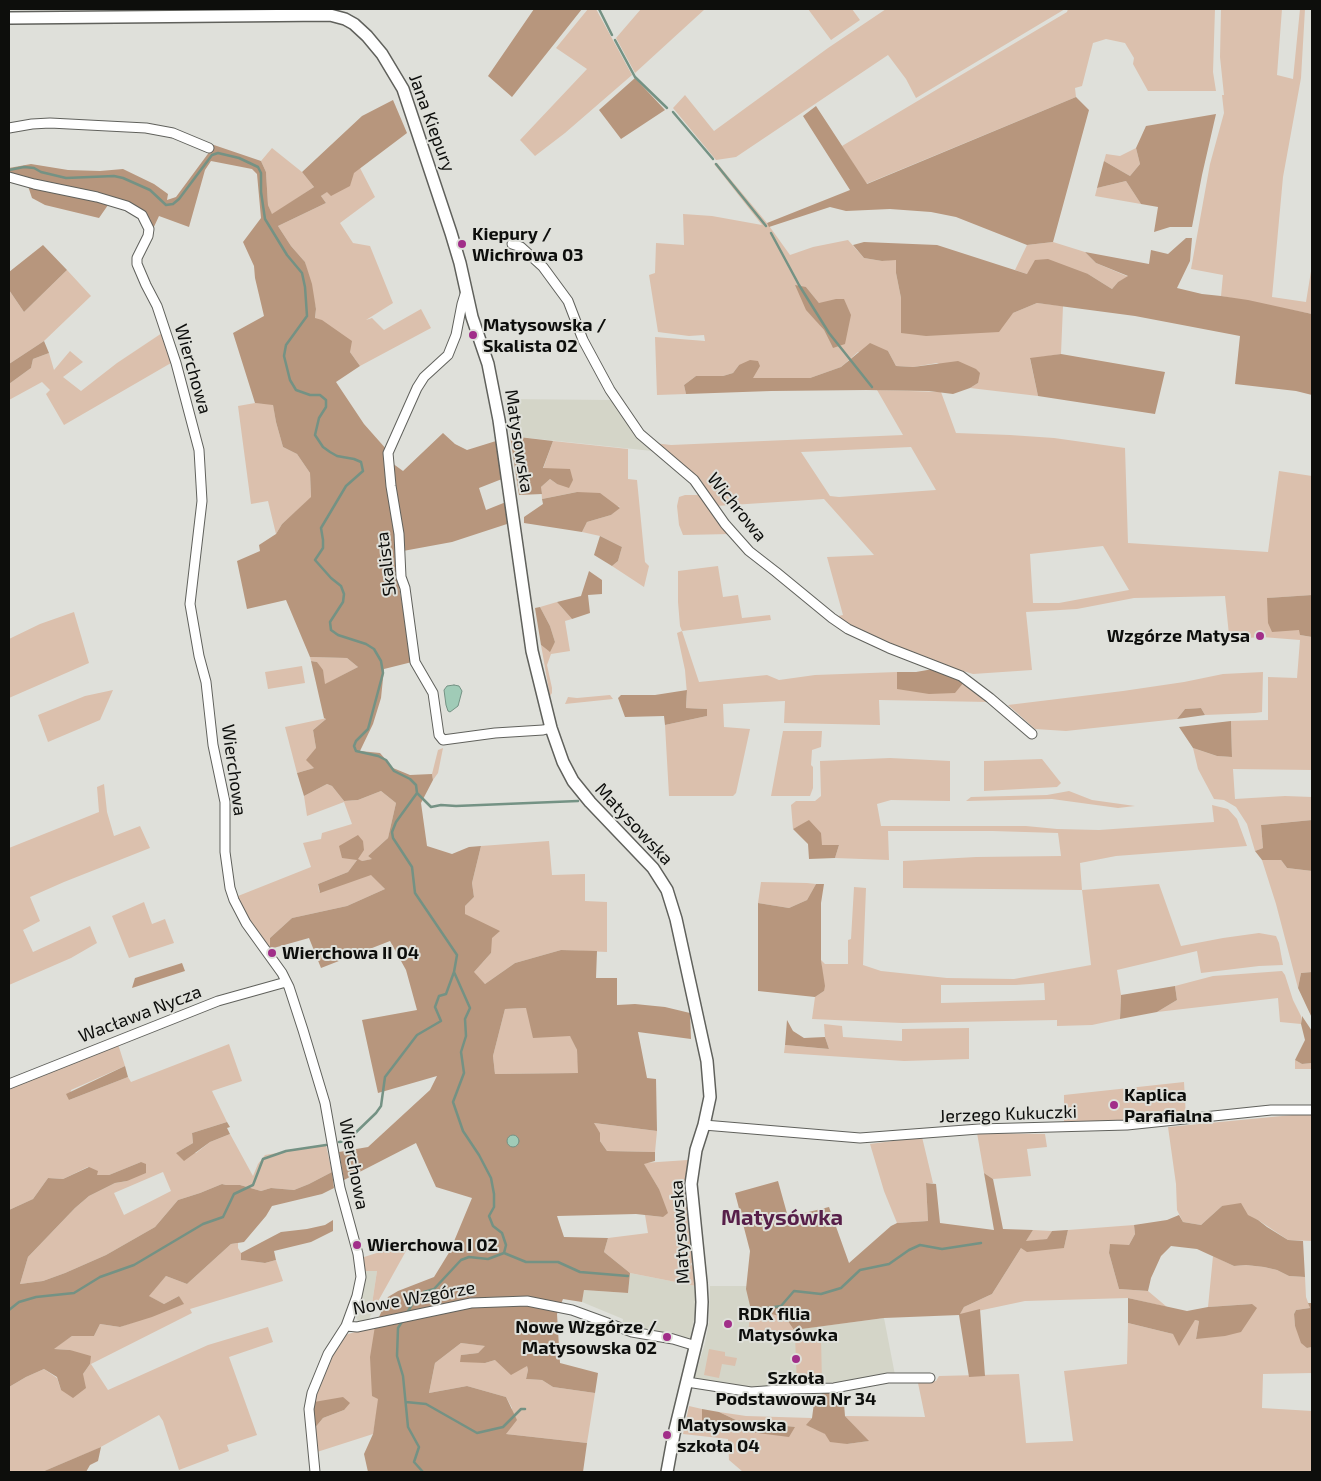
<!DOCTYPE html>
<html>
<head>
<meta charset="utf-8">
<style>
  body { margin:0 }
  #map { position:relative; width:1321px; height:1481px; overflow:hidden; background:#dfe0da; font-family:"Exo 2",sans-serif }
  canvas { display:block }
  .frame { position:absolute; inset:0; border:10px solid #0d0e0c; pointer-events:none }
</style>
</head>
<body>
<div id="map">
<canvas width="1321" height="1481"></canvas>
<div class="frame"></div>
</div>
<script>
const ctx = document.querySelector('canvas').getContext('2d');
ctx.lineJoin = 'round';
function paint(path, color) {
  ctx.fillStyle = color;
  ctx.fill(path, 'evenodd');
}
function shape(rows) {
  const path = new Path2D();
  for (const r of rows) {
    if (r.length === 3) {
      path.moveTo(r[0] + r[2], r[1]);
      path.arc(r[0], r[1], r[2], 0, 2 * Math.PI);
      continue;
    }
    path.moveTo(r[0], r[1]);
    for (let i = 2; i < r.length; i += 2) path.lineTo(r[i], r[i + 1]);
  }
  return path;
}
function strokePath(path, color, width, dash) {
  ctx.strokeStyle = color;
  ctx.lineWidth = width;
  ctx.lineCap = dash ? 'butt' : 'round';
  ctx.setLineDash(dash || []);
  ctx.stroke(path);
}
function label(font, color, halo, rows, align = 'center') {
  ctx.font = font + ' "Exo 2",sans-serif';
  ctx.lineWidth = 4;
  ctx.setLineDash([]);
  ctx.textBaseline = 'middle';
  ctx.strokeStyle = halo;
  ctx.fillStyle = color;
  for (const [text, x, y, turn = 0] of rows) {
    ctx.save();
    ctx.translate(x, y);
    ctx.rotate((+turn || 0) * Math.PI / 180);
    ctx.textAlign = isNaN(turn) ? turn : align;
    if (halo) ctx.strokeText(text, 0, 0);
    ctx.fillText(text, 0, 0);
    ctx.restore();
  }
}
paint(shape([
  [505,399,613,400,636,437,652,451,510,436],
  [364,1271,377,1271,372,1304,376,1305,368,1321,358,1321,355,1316],
  [630,1273,696,1286,696,1311,690,1338,642,1332,622,1325,623,1319,582,1302,584,1290,628,1293],
  [710,1286,747,1286,751,1310,747,1336,884,1318,895,1375,852,1383,751,1390,694,1379,705,1343,709,1322]
]), '#d4d5c8');
paint(shape([
  [588,9,596,9,632,75,565,133,535,156,520,140,587,69,556,48],
  [641,9,705,9,635,73,616,38],
  [808,9,852,9,860,20,831,40],
  [886,9,1065,9,916,98,906,79,888,55,736,157,716,160,673,108,685,95,714,131,828,48],
  [1068,9,1215,9,1213,72,1216,91,1148,91,1133,64,1134,58,1125,43,1106,39,1093,43,1082,86,1075,88,1076,97,866,184,842,146,1067,12],
  [1221,9,1282,9,1277,75,1293,79,1300,9,1305,9,1301,78,1283,177,1272,297,1306,302,1312,265,1312,314,1221,296,1223,275,1191,269,1210,164,1224,113,1222,95,1224,95,1220,57],
  [272,148,302,172,314,187,272,215,268,205,266,172,261,161],
  [1136,148,1140,164,1130,176,1104,161,1106,154,1120,156],
  [717,163,767,223,790,255,813,247,848,240,864,258,882,261,896,259,896,273,901,298,901,333,1013,313,1037,303,1063,306,1061,354,1030,359,1038,396,970,388,978,383,937,363,913,367,896,366,888,351,858,352,841,367,810,378,752,378,739,365,733,373,723,376,696,376,684,385,686,394,657,395,655,337,705,341,704,335,689,336,658,332,649,275,655,273,656,243,684,245,683,214,712,216,762,225,714,164],
  [806,287,819,303,833,348,824,330,806,309],
  [360,168,375,197,340,223,353,243,370,246,393,303,366,320,372,318,384,330,421,309,431,328,360,366,350,352,315,319,316,309,305,262,291,246,278,226,326,203,321,196],
  [1126,181,1141,204,1095,196,1097,188],
  [1053,242,1085,252,1096,263,1129,277,1118,282,1112,289,1088,274,1027,274,1015,270,1027,245],
  [67,270,91,296,44,341,9,364,9,290,24,312],
  [162,333,171,363,64,425,46,394,50,390,42,382,9,400,9,384,31,368,33,359,49,353,54,370,70,351,83,362,63,377,81,391,117,363],
  [877,390,941,392,956,433,1010,435,1054,438,1125,448,1128,543,1268,552,1279,471,1312,476,1312,595,1268,598,1300,630,1300,635,1312,637,1312,770,1233,769,1235,799,1285,796,1312,797,1312,820,1261,825,1263,848,1255,851,1247,824,1236,807,1224,800,1214,799,1198,769,1193,748,1217,756,1232,757,1231,721,1268,720,1268,677,1297,678,1300,640,1262,637,1219,640,1218,637,1229,635,1225,596,1134,598,1077,609,1026,612,1032,670,973,674,943,665,874,637,833,617,843,615,827,557,874,555,824,499,716,506,700,479,669,453,654,443,671,445,903,435],
  [911,447,936,490,839,497,830,496,801,452],
  [1103,546,1129,590,1059,603,1033,603,1030,554],
  [255,403,273,404,276,422,283,447,297,454,310,473,311,498,282,524,276,534,268,501,251,504,238,406],
  [553,441,628,449,628,479,637,480,645,562,649,566,644,587,612,566,618,561,622,547,600,536,582,532,587,522,611,515,620,507,577,492,542,499,541,487,550,479,557,484,569,469,543,469],
  [685,495,700,495,731,534,683,535,679,525,677,506,679,497],
  [718,566,723,597,738,595,742,618,770,615,771,620,682,631,699,682,767,675,779,680,815,675,897,672,897,689,964,682,990,702,879,700,880,725,784,723,785,701,723,704,724,727,750,729,736,793,733,796,669,796,665,725,707,716,707,709,686,708,687,694,685,670,677,633,682,631,680,626,678,602,678,571],
  [557,602,572,619,565,621,570,651,551,654,547,665,552,688,552,693,550,696,541,645,549,651,555,642,550,626,540,607],
  [74,612,89,663,9,698,9,639,40,624],
  [310,657,347,658,358,667,324,685,317,662,311,661],
  [302,666,305,683,268,689,265,672],
  [1263,672,1262,712,1255,713,1205,715,1201,708,1185,709,1177,719,1066,731,1035,729,1008,705,1123,691,1184,682,1223,674],
  [113,690,100,720,48,742,38,715,85,696],
  [610,695,613,699,565,704,568,697,577,698],
  [327,718,313,730,316,748,314,768,297,773,285,727],
  [783,731,822,731,821,747,812,750,811,765,813,767,813,788,810,796,771,796],
  [443,748,438,773,433,780,432,774,438,750],
  [890,758,950,761,950,801,891,800,877,804,881,826,1026,826,1057,829,1099,830,1214,822,1212,805,1228,809,1237,819,1247,846,1116,856,1080,863,1082,890,1159,884,1181,946,1223,938,1259,933,1276,936,1279,943,1283,965,1259,966,1201,973,1197,951,1117,970,1121,995,1120,1019,1092,1025,1057,1026,1057,1020,902,1023,812,1019,815,997,824,991,821,960,825,964,848,964,848,940,851,939,854,887,866,888,863,965,881,971,947,978,1014,979,1091,965,1082,890,903,888,903,861,976,857,1061,856,1058,833,992,831,888,831,889,860,835,858,839,845,822,845,809,821,793,829,791,805,796,801,815,801,821,796,820,761],
  [1044,983,1045,1000,941,1003,941,985,1016,985],
  [1042,759,1061,783,1057,787,984,791,984,761],
  [104,784,107,812,114,836,140,826,150,848,64,882,30,897,40,921,23,930,33,952,90,926,97,943,71,958,9,985,9,848,99,812,97,787],
  [327,784,332,786,344,801,358,800,381,791,396,803,388,838,368,856,373,859,362,861,357,860,348,872,318,884,319,892,371,874,385,889,347,906,292,918,270,938,270,949,249,922,236,895,238,896,311,867,303,843,321,839,322,833,352,824,344,802,307,816,304,796],
  [1069,791,1092,800,1135,806,1118,808,1052,799,966,801,971,797,1047,795],
  [549,841,552,875,585,874,585,901,607,902,607,952,561,950,515,963,485,984,473,973,491,953,465,914,465,906,474,897,472,883,481,846],
  [1262,860,1281,860,1287,868,1312,871,1312,972,1301,973,1298,988,1276,904],
  [761,882,807,883,816,884,807,900,789,908,758,903],
  [144,902,152,924,165,919,174,943,129,958,112,916],
  [1282,971,1285,975,1293,1000,1301,1016,1301,1024,1280,1022,1278,998,1157,1012,1177,1000,1175,986,1213,976],
  [527,1008,570,1035,577,1050,579,1073,495,1074,493,1056,505,1009],
  [824,1024,842,1026,843,1037,902,1041,902,1029,969,1028,969,1059,904,1061,784,1053,785,1045,829,1049,825,1037],
  [118,1044,125,1066,71,1090,69,1100,128,1077,131,1082,229,1044,242,1081,212,1091,227,1122,192,1133,193,1143,176,1153,196,1153,210,1142,230,1134,253,1176,258,1164,265,1155,326,1145,332,1172,309,1184,294,1190,271,1188,261,1191,240,1185,226,1185,222,1184,200,1193,178,1200,155,1227,106,1255,65,1273,43,1281,20,1284,28,1257,75,1208,89,1196,115,1183,127,1181,141,1162,109,1175,96,1175,88,1167,63,1179,48,1178,33,1199,9,1210,9,1088],
  [163,1172,171,1191,124,1215,114,1193],
  [1295,1060,1302,1064,1312,1063,1312,1069,1295,1069],
  [1184,1082,1186,1117,1064,1125,1064,1095],
  [1303,1114,1312,1115,1312,1241,1288,1240,1258,1220,1222,1206,1201,1225,1183,1222,1177,1210,1176,1184,1168,1127],
  [594,1123,657,1131,655,1152,607,1151,600,1141],
  [977,1133,1045,1134,1047,1147,1027,1149,1031,1176,993,1179,984,1173],
  [922,1137,933,1183,926,1183,928,1221,897,1223,884,1191,870,1144],
  [688,1160,686,1189,694,1259,691,1264,695,1270,696,1286,630,1273,604,1252,608,1238,648,1233,645,1215,663,1217,659,1189,643,1163],
  [1134,1225,1135,1234,1129,1245,1110,1245,1109,1253,1119,1289,1148,1291,1167,1307,1128,1298,1025,1301,959,1315,964,1307,992,1294,1021,1248,1064,1248,1068,1230],
  [1033,1230,1052,1231,1048,1239,1025,1242],
  [411,1242,376,1305,372,1304,377,1271,364,1271,361,1258],
  [238,1243,238,1248,241,1253,242,1260,265,1263,276,1260,283,1281,190,1309,192,1313,91,1364,108,1390,208,1345,268,1327,273,1342,229,1357,257,1435,227,1445,229,1451,179,1470,163,1421,159,1415,97,1449,42,1472,9,1472,9,1387,26,1377,44,1369,57,1378,61,1390,83,1374,90,1364,70,1350,53,1349,72,1336,94,1336,100,1324,120,1327,183,1304,179,1296,164,1304,148,1296,166,1276,187,1284,231,1244],
  [1213,1256,1234,1266,1246,1265,1264,1267,1277,1270,1289,1276,1305,1277,1306,1297,1310,1308,1296,1310,1294,1314,1295,1326,1307,1348,1312,1347,1312,1373,1263,1374,1262,1408,1312,1411,1312,1472,743,1472,729,1460,728,1439,683,1434,689,1406,702,1409,703,1426,795,1427,736,1420,719,1412,746,1416,812,1418,807,1425,847,1444,868,1441,845,1416,925,1417,918,1383,936,1381,939,1376,1019,1374,1026,1443,1073,1441,1064,1371,1127,1364,1128,1323,1173,1334,1195,1320,1199,1321,1196,1339,1252,1304,1208,1307],
  [751,1310,785,1317,794,1330,747,1337],
  [375,1326,379,1399,373,1434,317,1452,314,1429,323,1418,344,1410,322,1402,314,1402,326,1365,335,1348,345,1335],
  [795,1336,821,1336,822,1384,797,1385],
  [461,1343,486,1346,478,1353,461,1355,485,1363,495,1360,527,1366,528,1370,526,1379,542,1380,553,1387,595,1393,587,1443,506,1434,512,1408,506,1397,467,1386,429,1393,435,1363],
  [709,1349,725,1352,725,1356,737,1358,735,1366,722,1364,719,1378,704,1375]
]), '#dbc0ad');
paint(shape([
  [534,9,582,9,512,97,488,76],
  [635,78,665,110,621,139,599,110],
  [1076,97,1089,110,1053,242,1027,245,956,217,931,212,890,209,846,211,830,207,769,227,767,223,850,190,803,116,816,106,867,184],
  [393,100,407,133,354,173,350,186,331,196,327,192,321,196,326,203,278,226,291,246,305,262,312,284,316,309,315,318,322,320,352,341,350,352,360,366,336,382,364,424,387,450,393,452,392,463,403,471,443,433,455,444,467,450,496,441,502,479,479,488,486,510,506,502,507,524,452,542,403,551,396,568,412,662,384,669,381,698,373,724,360,751,380,753,393,768,410,775,432,774,433,780,421,803,427,846,452,854,469,847,481,846,472,883,474,897,465,906,465,914,500,931,492,938,491,953,474,972,485,984,515,963,561,950,597,951,596,978,617,978,617,1005,635,1004,665,1007,690,1013,691,1039,638,1032,647,1078,656,1079,657,1131,594,1123,600,1133,600,1141,607,1151,655,1152,655,1161,644,1164,659,1189,668,1213,663,1217,636,1214,557,1216,564,1237,608,1238,604,1252,630,1273,628,1293,584,1290,582,1302,563,1299,557,1314,560,1363,598,1373,595,1393,553,1387,542,1380,526,1379,528,1370,527,1366,511,1375,495,1360,485,1363,460,1362,461,1355,478,1353,485,1346,461,1343,435,1363,429,1393,467,1386,506,1397,517,1420,506,1434,587,1443,583,1472,368,1472,364,1454,373,1434,378,1399,372,1396,370,1357,375,1326,388,1297,398,1291,434,1277,450,1251,472,1198,436,1187,416,1143,344,1180,339,1152,368,1147,430,1090,437,1076,378,1093,362,1020,417,1010,406,970,390,941,321,968,309,938,270,949,270,938,292,918,347,906,385,889,371,875,320,893,318,884,348,872,357,860,342,858,339,846,358,835,363,841,364,850,358,859,362,861,372,859,368,856,388,838,396,803,381,791,358,800,344,801,332,786,327,784,304,796,297,773,314,768,306,760,316,748,313,730,326,719,324,718,311,661,317,662,323,670,325,684,358,667,347,658,310,657,286,600,247,609,237,561,260,551,259,545,276,534,282,524,311,497,310,473,297,454,283,447,276,422,273,405,255,403,233,333,264,316,255,278,254,266,243,242,261,218,257,174,252,169,211,161,205,170,189,227,159,216,152,231,143,212,9,174,9,168,31,164,68,170,100,171,123,169,154,184,168,194,167,200,176,197,210,151,214,150,211,144,261,161,266,172,268,205,272,214,314,187,302,172,362,116],
  [526,1008,533,1038,570,1036,577,1050,578,1073,495,1074,493,1056,505,1009],
  [1216,114,1202,175,1192,227,1170,227,1154,232,1158,207,1141,204,1126,181,1097,188,1104,161,1130,176,1140,164,1136,148,1146,126],
  [28,186,79,196,108,205,99,218,45,205,32,198],
  [1186,238,1192,238,1190,261,1177,288,1202,294,1221,296,1248,300,1312,314,1312,395,1296,391,1235,384,1240,336,1135,316,1037,303,1013,313,999,332,926,336,901,333,901,298,896,273,896,260,882,261,864,258,853,245,864,242,937,245,1027,274,1035,260,1048,259,1088,274,1112,289,1118,282,1128,276,1096,263,1085,252,1149,264,1151,250,1168,254],
  [43,245,67,270,24,312,9,290,9,272],
  [795,285,806,287,819,303,836,299,844,299,851,315,845,344,833,348,824,330,806,310],
  [44,341,49,353,33,359,31,368,9,384,9,364],
  [870,343,888,351,896,366,913,367,958,361,976,369,980,373,978,383,970,388,953,394,929,391,866,390,771,391,686,394,684,385,696,376,723,376,733,373,739,365,750,360,758,361,760,366,753,378,810,378,841,367],
  [1061,354,1165,372,1155,414,1038,396,1030,358],
  [510,436,553,441,543,468,570,469,573,480,569,488,557,484,550,479,541,487,542,494,519,495],
  [577,492,600,493,620,508,611,515,587,522,582,532,524,523,524,517,543,504,542,499],
  [600,536,622,547,618,561,612,566,594,555],
  [589,571,602,580,602,594,588,595,590,613,572,619,557,602,581,596],
  [1312,595,1312,637,1300,635,1299,630,1272,632,1268,623,1267,598],
  [540,607,550,626,555,642,550,652,541,645,535,608],
  [933,669,952,675,964,682,955,693,929,694,897,689,897,672,916,672],
  [687,690,686,708,707,709,707,716,665,725,664,716,625,717,618,698,621,695,655,695],
  [1201,708,1205,715,1177,719,1185,709],
  [1231,721,1232,757,1217,756,1193,748,1179,727],
  [809,820,821,833,822,845,839,845,835,858,809,859,808,844,793,829],
  [1312,820,1312,871,1287,868,1281,860,1262,860,1255,851,1263,848,1261,825],
  [816,884,824,884,821,903,821,960,825,986,824,991,815,997,758,991,758,903,789,908,807,900],
  [182,963,185,971,132,988,135,978],
  [1312,972,1312,1018,1298,988,1301,973],
  [1175,986,1177,1000,1157,1012,1120,1019,1121,995],
  [1302,1016,1312,1031,1312,1063,1302,1064,1295,1060,1305,1040,1301,1024],
  [787,1020,793,1031,804,1038,825,1037,829,1049,785,1045],
  [125,1066,128,1077,69,1100,66,1094],
  [227,1122,230,1127,227,1128,230,1134,210,1142,184,1161,176,1153,193,1143,192,1133],
  [141,1162,146,1164,146,1173,127,1181,115,1183,89,1196,75,1208,28,1257,20,1284,43,1281,65,1273,106,1255,155,1227,178,1200,200,1193,222,1184,226,1185,240,1185,261,1191,271,1188,294,1190,309,1184,332,1172,334,1188,322,1194,272,1206,266,1216,244,1242,231,1244,187,1284,166,1276,149,1296,164,1304,179,1296,184,1304,152,1317,120,1327,100,1324,94,1336,72,1336,54,1349,70,1350,91,1356,90,1364,83,1374,86,1388,73,1398,61,1390,57,1377,44,1369,26,1377,9,1387,9,1210,33,1199,48,1178,63,1179,89,1167,98,1171,97,1175,109,1175],
  [984,1173,993,1179,1003,1229,1033,1230,1026,1241,1047,1239,1052,1231,1068,1230,1064,1248,1027,1252,1021,1248,992,1294,964,1307,960,1314,980,1309,985,1376,969,1377,959,1315,884,1318,794,1330,785,1317,751,1310,746,1289,750,1251,735,1193,778,1181,788,1217,829,1207,849,1263,891,1226,897,1223,928,1221,926,1183,936,1184,940,1223,994,1230],
  [1241,1203,1248,1215,1258,1220,1267,1227,1288,1240,1303,1241,1305,1277,1289,1276,1277,1270,1264,1267,1246,1265,1234,1266,1197,1249,1171,1246,1161,1256,1151,1278,1148,1291,1119,1289,1109,1253,1110,1244,1129,1245,1135,1234,1134,1225,1167,1220,1179,1215,1183,1222,1201,1225,1222,1206],
  [333,1220,333,1231,311,1242,274,1251,276,1260,265,1263,241,1260,241,1253,281,1232,307,1229,325,1225],
  [1128,1298,1187,1311,1208,1307,1252,1304,1257,1308,1241,1332,1225,1336,1196,1339,1199,1321,1195,1320,1179,1346,1173,1334,1128,1323],
  [1308,1303,1312,1303,1312,1347,1307,1348,1301,1343,1295,1326,1294,1314,1296,1310,1310,1308],
  [843,1391,845,1416,869,1441,847,1444,830,1442,825,1434,806,1425,812,1418,814,1403,822,1393],
  [343,1397,350,1403,344,1410,323,1418,314,1429,313,1413,314,1402],
  [702,1409,719,1412,736,1420,795,1427,789,1437,702,1426],
  [101,1447,98,1461,90,1465,86,1472,42,1472]
]), '#b7967d');
const water = shape([
  [454,685,459,686,462,691,458,706,450,712,448,711,446,705,444,690,447,686,454,685],
  [513,1141,6]
]);
paint(water, '#a0cbb7');
strokePath(water, '#749284', 1);
strokePath(shape([
  [599,9,612,35],
  [615,40,635,77,667,108],
  [673,112,713,159],
  [716,164,766,226],
  [9,170,24,167,34,168,41,172,66,178,114,176,123,178,150,190,166,205,173,204,179,199,212,155,218,153,239,158,258,167,261,173,261,192,265,219,287,255,302,273,305,287,307,316,286,345,284,356,290,380,296,390,310,395,320,395,326,400,326,407,319,418,315,435,323,447,330,452,337,456,354,459,361,462,363,471,346,486,321,528,323,540,323,548,315,560,331,578,341,586,344,594,343,602,330,622,331,630,338,635,366,644,374,649,381,661,383,673,368,729,356,741,354,746,356,751,378,756,386,760,394,771,410,779,416,785,417,793,396,822,392,832,393,838,412,867,415,893,457,955,454,972,470,1008,465,1019,466,1036,461,1052,464,1073,453,1102,463,1131,479,1155,491,1178,494,1194,494,1207,489,1216,493,1226,502,1233,506,1245,504,1253,488,1259,469,1257,461,1260,434,1289,424,1292,414,1301,407,1313],
  [771,233,799,285,829,333,872,387],
  [417,793,431,807,441,805,456,806,578,801],
  [339,1142,347,1141,376,1113,381,1106,385,1077,417,1035,441,1021,435,1007,439,996,446,994,454,972],
  [504,1253,526,1262,558,1262,580,1272,628,1276],
  [761,1309,781,1306,794,1291,821,1294,841,1288,860,1270,889,1264,909,1250,920,1245,942,1249,981,1243],
  [9,1310,19,1302,36,1297,74,1293,100,1277,134,1265,203,1224,223,1217,234,1194,253,1185,263,1159,286,1151,326,1145],
  [403,1320,398,1328,397,1356,403,1376,408,1427,419,1447,414,1462,423,1472],
  [406,1402,426,1404,477,1433,503,1427,521,1409,525,1409]
]), '#749284', 2.5);
const street = shape([
  [9,128,32,124,50,123,146,128,173,133,209,148],
  [9,177,34,184,97,197,127,206,142,215,149,229,148,236,137,258,137,264,146,285,157,306,176,363,199,450,202,501,190,604,199,656,206,682,213,745,225,802,225,852,230,888,234,900,246,923,282,973,289,987,303,1030,325,1103,340,1188,358,1254,361,1277,357,1296,346,1326,328,1354,312,1393,309,1409,315,1472],
  [512,244,521,247,543,267,568,301,583,340,610,390,640,434,694,480,725,524,749,551,776,572,832,618,848,629,889,648,961,676,990,698,1032,734],
  [466,291,462,304,456,335,448,355,424,377,417,388,388,453,391,486,399,534,401,577,405,588,415,662,433,693,439,735,443,740,495,733,543,730,551,728],
  [9,1084,218,1001,286,982],
  [704,1125,860,1138,979,1129,1127,1125,1271,1110,1312,1110],
  [346,1326,357,1327,471,1303,527,1301,572,1310,632,1332,673,1339,696,1346],
  [687,1382,751,1392,793,1389,834,1388,888,1378,930,1378]
]);
const secondary = shape([
  [9,18,330,15,345,19,354,24,367,36,382,54,403,89,451,233,460,263,472,317,488,364,499,420,532,651,551,728,563,762,573,781,590,802,653,868,667,890,676,919,707,1061,710,1097,704,1125,696,1150,691,1184,701,1283,702,1302,701,1323,674,1434,667,1472]
]);
strokePath(street, '#60615c', 11);
strokePath(secondary, '#60615c', 14);
strokePath(street, '#fff', 9);
strokePath(secondary, '#fff', 11);
for (const [x, y, r, color] of [
  [462,244,5,"#a12e89"],
  [473,335,5,"#a12e89"],
  [1260,636,5,"#a12e89"],
  [272,953,5,"#a12e89"],
  [1114,1105,5,"#a12e89"],
  [357,1245,5,"#a12e89"],
  [728,1324,5,"#a12e89"],
  [667,1337,5,"#a12e89"],
  [796,1359,5,"#a12e89"],
  [667,1435,5,"#a12e89"]
]) {
  const dot = new Path2D();
  dot.arc(x, y, r, 0, 2 * Math.PI);
  ctx.fillStyle = color;
  ctx.fill(dot);
  strokePath(dot, '#dfe0da', 2);
}
label('18px', '#0d0e0c', '#dfe0da', [
  ["Jana Kiepury",432,123,70],
  ["Wierchowa",193,369,74],
  ["Matysowska",519,441,81],
  ["Wichrowa",737,507,51],
  ["Skalista",386,564,-97],
  ["Wierchowa",234,770,82],
  ["Matysowska",634,824,47],
  ["Wacława Nycza",140,1014,-21],
  ["Jerzego Kukuczki",1008,1114,-2],
  ["Wierchowa",354,1164,79],
  ["Matysowska",680,1232,-94],
  ["Nowe Wzgórze",414,1298,-10]
]);
label('bold 18px', '#0d0e0c', '#dfe0da', [
  ["Kiepury /",472,234],
  ["Wichrowa 03",472,255],
  ["Matysowska /",483,325],
  ["Skalista 02",483,346],
  ["Wzgórze Matysa",1250,636,"right"],
  ["Wierchowa II 04",282,953],
  ["Kaplica",1124,1095],
  ["Parafialna",1124,1116],
  ["Wierchowa I 02",367,1245],
  ["RDK filia",738,1314],
  ["Matysówka",738,1335],
  ["Nowe Wzgórze /",657,1327,"right"],
  ["Matysowska 02",657,1348,"right"],
  ["Szkoła",796,1378,"center"],
  ["Podstawowa Nr 34",796,1399,"center"],
  ["Matysowska",677,1425],
  ["szkoła 04",677,1446]
], 'left');
label('bold 22px', '#571f49', '#dfe0da', [
  ["Matysówka",782,1218]
]);
</script>
</body>
</html>
